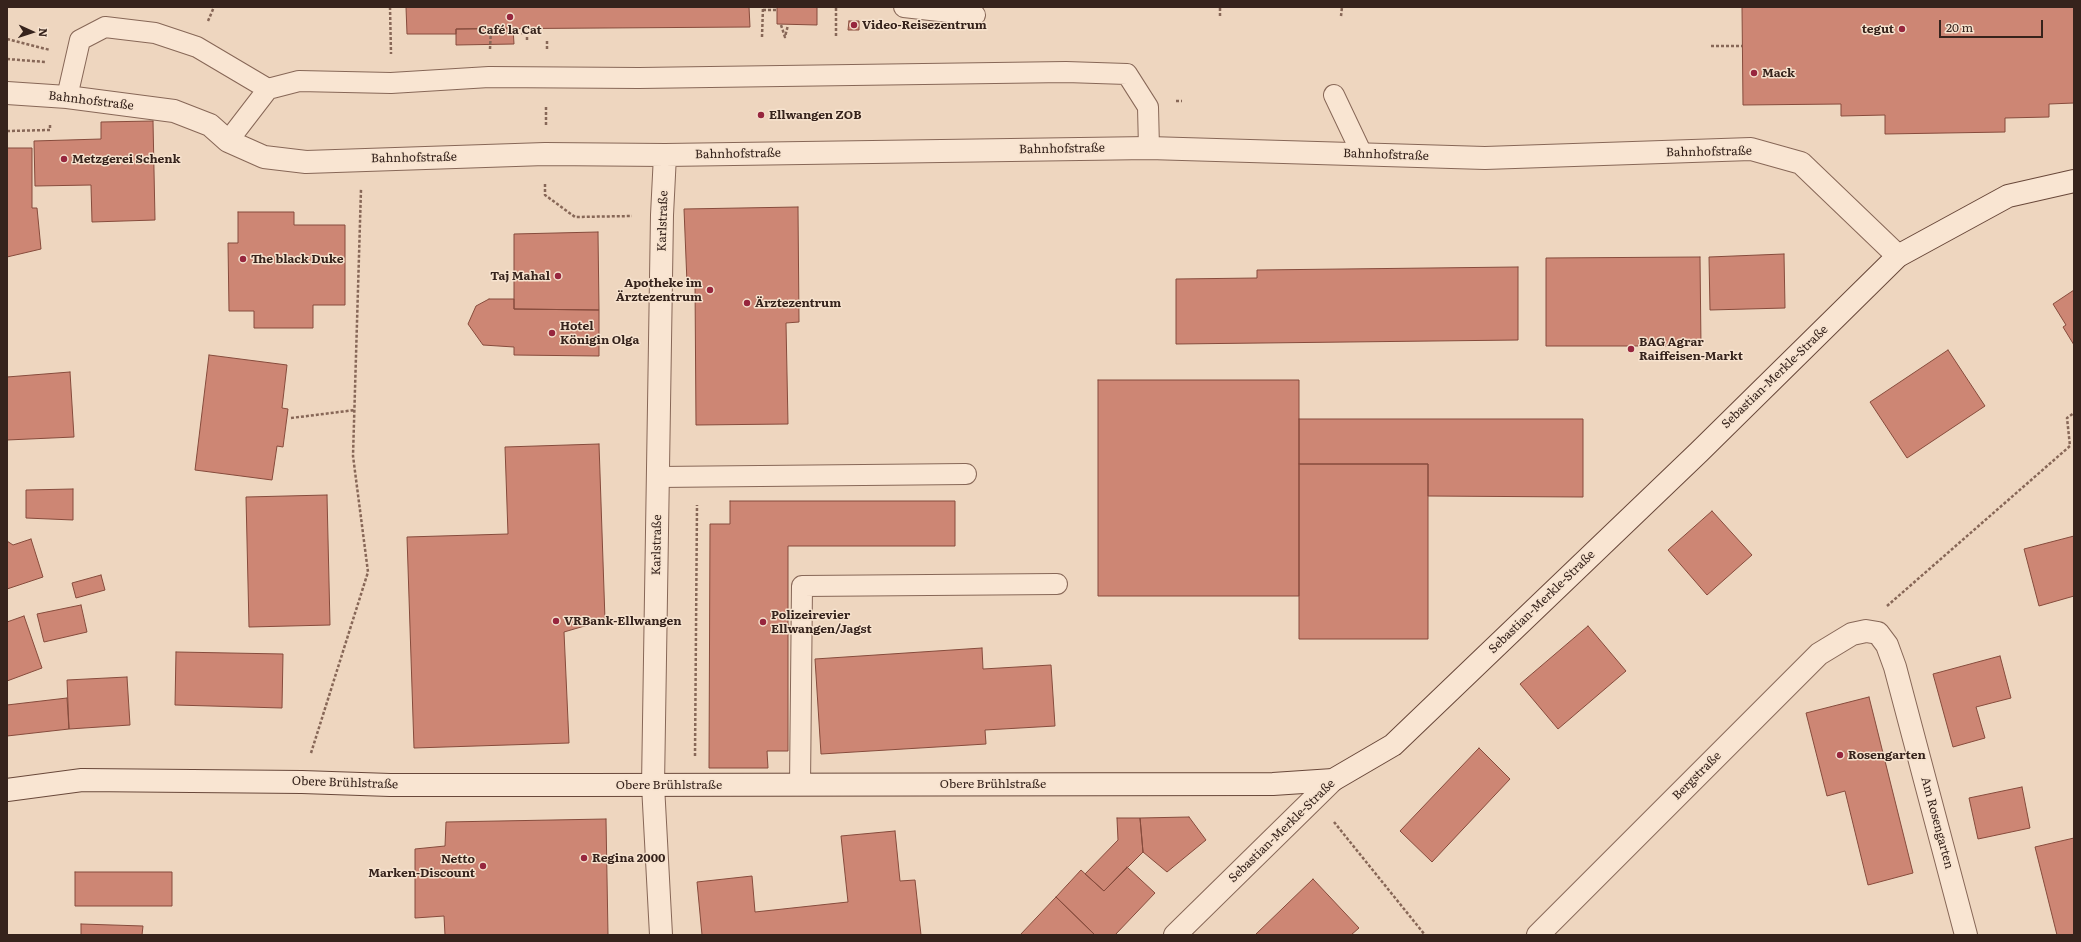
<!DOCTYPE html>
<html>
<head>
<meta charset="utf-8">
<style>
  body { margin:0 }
  #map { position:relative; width:2081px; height:942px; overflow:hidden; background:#eed6bf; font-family:Literata,serif }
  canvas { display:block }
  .frame { position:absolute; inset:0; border:8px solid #36231c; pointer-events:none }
  .north { position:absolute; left:12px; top:12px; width:40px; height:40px; -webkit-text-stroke:3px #f6e2ce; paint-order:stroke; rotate:93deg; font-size:11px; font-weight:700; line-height:16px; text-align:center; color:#36231c }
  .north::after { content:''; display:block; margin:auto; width:14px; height:18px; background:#36231c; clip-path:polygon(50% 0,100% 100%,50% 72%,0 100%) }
  .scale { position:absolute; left:1939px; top:20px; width:104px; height:18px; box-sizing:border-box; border:2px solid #36231c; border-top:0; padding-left:5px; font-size:12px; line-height:14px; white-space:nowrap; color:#36231c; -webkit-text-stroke:3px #f6e2ce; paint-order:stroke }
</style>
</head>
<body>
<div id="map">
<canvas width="2081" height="942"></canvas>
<div class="frame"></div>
<div class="north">N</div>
<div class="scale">20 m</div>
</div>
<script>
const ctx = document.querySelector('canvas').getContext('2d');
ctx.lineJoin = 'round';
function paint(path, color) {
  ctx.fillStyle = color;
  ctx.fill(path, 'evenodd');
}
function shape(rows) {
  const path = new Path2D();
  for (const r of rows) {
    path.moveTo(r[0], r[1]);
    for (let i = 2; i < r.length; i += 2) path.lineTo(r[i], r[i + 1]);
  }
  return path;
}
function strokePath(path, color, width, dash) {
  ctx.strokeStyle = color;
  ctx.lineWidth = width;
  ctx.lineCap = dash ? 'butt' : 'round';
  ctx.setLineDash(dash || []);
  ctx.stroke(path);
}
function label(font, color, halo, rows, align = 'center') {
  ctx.font = font + ' Literata,serif';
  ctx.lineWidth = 3;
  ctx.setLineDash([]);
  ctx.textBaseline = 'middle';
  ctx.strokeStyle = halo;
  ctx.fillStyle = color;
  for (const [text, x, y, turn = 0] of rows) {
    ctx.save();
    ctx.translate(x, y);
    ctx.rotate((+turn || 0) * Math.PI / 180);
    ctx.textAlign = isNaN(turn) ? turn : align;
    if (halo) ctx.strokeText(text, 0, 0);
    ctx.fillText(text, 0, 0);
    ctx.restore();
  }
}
const building = shape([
  [406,7,749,7,750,27,456,29,456,34,407,34,406,7],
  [777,7,817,7,817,25,777,24,777,7],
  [1742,7,2074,7,2074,103,2049,104,2049,117,2005,118,2005,132,1885,134,1885,115,1841,116,1841,104,1743,105,1742,7],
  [849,21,859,21,859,30,848,30,849,21],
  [513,28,514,44,456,45,456,29,513,28],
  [153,121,155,220,92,222,91,185,35,186,34,141,101,139,101,122,153,121],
  [7,148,32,148,32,208,37,208,41,249,7,257,7,148],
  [798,207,799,322,786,323,788,424,696,425,695,283,687,283,684,209,798,207],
  [238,212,294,212,294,225,345,225,345,305,313,305,313,328,254,328,254,311,229,311,228,243,238,243,238,212],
  [598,232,599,310,514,309,514,234,598,232],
  [1784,254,1785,308,1710,310,1709,257,1784,254],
  [1700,257,1701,346,1546,346,1546,258,1700,257],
  [1518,267,1518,340,1176,344,1176,279,1257,278,1257,270,1518,267],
  [2074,290,2074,345,2063,327,2066,325,2053,304,2074,290],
  [489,299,514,299,514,309,599,310,599,356,514,355,514,347,483,345,468,324,476,306,489,299],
  [1948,350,1985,406,1907,458,1870,402,1948,350],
  [209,355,287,365,282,408,288,409,283,447,277,446,272,480,195,470,209,355],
  [70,372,74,437,7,440,7,377,70,372],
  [1098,380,1299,380,1299,596,1098,596,1098,380],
  [1299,419,1583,419,1583,497,1428,496,1428,464,1299,464,1299,419],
  [599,444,605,620,564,632,569,743,414,748,407,537,508,534,505,447,599,444],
  [1299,464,1428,464,1428,639,1299,639,1299,464],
  [73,489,73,520,26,518,26,490,73,489],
  [327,495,330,625,249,627,246,497,327,495],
  [730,501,955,501,955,546,788,546,788,751,767,751,768,768,709,768,710,524,730,524,730,501],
  [1712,511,1752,555,1707,595,1668,550,1712,511],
  [2074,536,2074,596,2039,606,2024,549,2074,536],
  [31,539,43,577,7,589,7,541,13,545,31,539],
  [101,575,105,590,76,598,72,583,101,575],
  [81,605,87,632,44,642,37,614,81,605],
  [24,616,42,668,7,681,7,622,24,616],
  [1588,626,1626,671,1558,729,1520,684,1588,626],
  [982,648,983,669,1051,665,1055,726,985,730,986,744,821,754,815,659,982,648],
  [176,652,283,654,282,708,175,705,176,652],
  [2000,656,2011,698,1976,707,1985,738,1953,747,1933,674,2000,656],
  [127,677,130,725,69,729,67,680,127,677],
  [1869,697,1913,873,1868,885,1845,791,1827,796,1806,713,1869,697],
  [67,698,69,729,7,736,7,705,67,698],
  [1479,748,1510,779,1432,862,1400,831,1479,748],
  [2022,787,2030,828,1978,839,1969,798,2022,787],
  [1189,817,1206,840,1167,872,1143,852,1140,818,1189,817],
  [1117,818,1140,818,1143,852,1104,891,1085,874,1118,840,1117,818],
  [606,819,608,935,445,935,444,916,415,918,415,849,445,846,446,822,606,819],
  [895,831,900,881,915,880,921,935,702,935,697,882,752,876,755,912,848,902,841,836,895,831],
  [2074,838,2074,935,2057,935,2035,847,2074,838],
  [1127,867,1155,893,1115,935,1095,935,1056,897,1081,870,1104,891,1127,867],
  [75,872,172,872,172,906,75,906,75,872],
  [1313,879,1359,928,1351,935,1255,935,1313,879],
  [1056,897,1095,935,1020,935,1056,897],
  [81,924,143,926,142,935,81,935,81,924]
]);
paint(building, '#cd8674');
strokePath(building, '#864b3c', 1);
const lane = shape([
  [904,7,975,15],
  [1334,95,1362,154],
  [67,97,80,40,105,27,155,33,197,47,268,89],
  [228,141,268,89,299,81,391,83,489,77,639,78,1066,72,1127,74,1148,107,1149,148],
  [658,477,966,474],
  [800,785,802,586,1057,584]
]);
const street = shape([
  [7,93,67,97,174,111,210,125,228,141,264,157,306,162,545,154,665,155,1149,148,1485,158,1751,149,1801,163,1898,256],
  [661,935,653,785,662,215,665,155],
  [1175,935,1333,780],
  [1538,935,1819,654,1852,634,1866,631,1878,633,1887,645,1895,667,1966,935]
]);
const secondary = shape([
  [7,790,82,780,302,782,390,785,585,785,1273,784,1333,780,1393,745,1699,452,1898,256,2008,196,2074,181]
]);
strokePath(lane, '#876757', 22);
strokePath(street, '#876757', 24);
strokePath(secondary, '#69483a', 24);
strokePath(shape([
  [390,7,391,54],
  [763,10,777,10],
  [1220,16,1220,7],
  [1341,16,1342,7],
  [208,21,214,7],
  [781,25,785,37,788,25],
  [491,33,527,33,527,41],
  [836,36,836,7],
  [762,37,763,7],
  [7,39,50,50],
  [547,41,547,49],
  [1711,46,1742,46],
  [490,49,491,29],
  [7,59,46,62],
  [1176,101,1182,101],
  [546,125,546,106],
  [7,131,50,130,50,125],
  [545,184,545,195,575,217,632,216],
  [291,418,355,410],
  [1887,606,2070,446,2067,418,2074,413],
  [311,753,368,572,353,456,361,189],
  [695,756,697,505],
  [1334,822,1425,935]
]), '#876757', 2.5, [3, 2]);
strokePath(lane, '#f9e5d2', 20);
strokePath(street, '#f9e5d2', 22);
strokePath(secondary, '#f9e5d2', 22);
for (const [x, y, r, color] of [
  [510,17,4,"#97263e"],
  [854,25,4,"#97263e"],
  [1902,29,4,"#97263e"],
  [1754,73,4,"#97263e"],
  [761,115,4,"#97263e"],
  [64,159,4,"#97263e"],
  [243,259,4,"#97263e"],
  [558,276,4,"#97263e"],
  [710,290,4,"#97263e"],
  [747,303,4,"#97263e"],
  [552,333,4,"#97263e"],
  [1631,349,4,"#97263e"],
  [556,621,4,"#97263e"],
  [763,622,4,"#97263e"],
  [1840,755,4,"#97263e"],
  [584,858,4,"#97263e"],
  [483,866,4,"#97263e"]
]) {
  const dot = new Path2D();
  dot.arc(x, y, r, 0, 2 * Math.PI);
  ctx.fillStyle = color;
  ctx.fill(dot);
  strokePath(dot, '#f6e2ce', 1.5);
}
label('bold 12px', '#36231c', '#f6e2ce', [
  ["Video-Reisezentrum",862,25],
  ["tegut",1894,29,"right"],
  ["Café la Cat",510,30,"center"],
  ["Mack",1762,73],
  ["Ellwangen ZOB",769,115],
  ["Metzgerei Schenk",72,159],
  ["The black Duke",251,259],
  ["Taj Mahal",550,276,"right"],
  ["Apotheke im",702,283,"right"],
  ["Ärztezentrum",702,297,"right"],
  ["Ärztezentrum",755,303],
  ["Hotel",560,326],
  ["Königin Olga",560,340],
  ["BAG Agrar",1639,342],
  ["Raiffeisen-Markt",1639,356],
  ["Polizeirevier",771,615],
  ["Ellwangen/Jagst",771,629],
  ["VRBank-Ellwangen",564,621],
  ["Rosengarten",1848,755],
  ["Regina 2000",592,858],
  ["Netto",475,859,"right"],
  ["Marken-Discount",475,873,"right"]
], 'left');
label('12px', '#36231c', '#f6e2ce', [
  ["Bahnhofstraße",91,101,7],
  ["Bahnhofstraße",1062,149,-1],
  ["Bahnhofstraße",1709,152,-1],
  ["Bahnhofstraße",738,154,-1],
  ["Bahnhofstraße",1386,155,2],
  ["Bahnhofstraße",414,158,-1],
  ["Karlstraße",663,221,-88],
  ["Sebastian-Merkle-Straße",1775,377,-44],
  ["Karlstraße",657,545,-89],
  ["Sebastian-Merkle-Straße",1542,602,-44],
  ["Bergstraße",1697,776,-45],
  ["Obere Brühlstraße",345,783,2],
  ["Obere Brühlstraße",993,784],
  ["Obere Brühlstraße",669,785],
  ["Am Rosengarten",1937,823,75],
  ["Sebastian-Merkle-Straße",1282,831,-44]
]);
</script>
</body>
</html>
